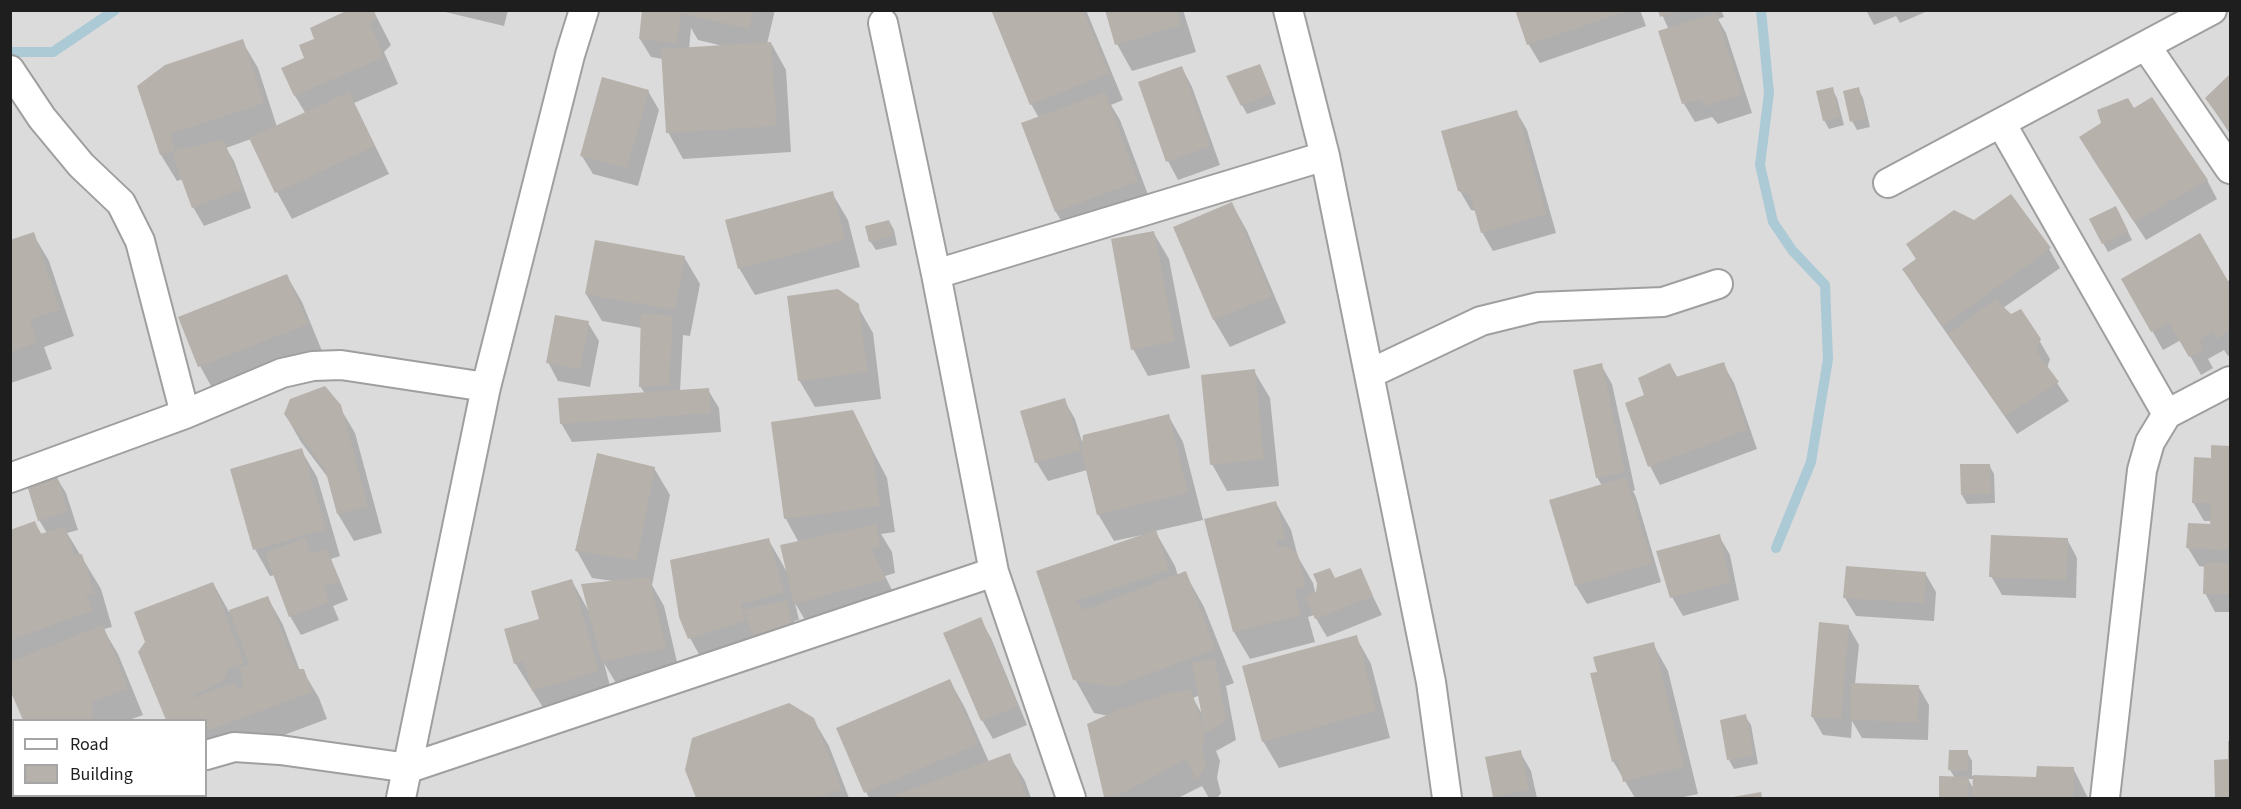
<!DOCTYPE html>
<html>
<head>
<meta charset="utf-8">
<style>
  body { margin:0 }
  #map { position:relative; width:2241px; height:809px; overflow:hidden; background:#eeebe5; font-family:"Source Sans 3",sans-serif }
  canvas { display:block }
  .frame { position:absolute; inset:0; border:12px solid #1e1e1e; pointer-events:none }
  .legend { position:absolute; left:12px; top:719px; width:195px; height:78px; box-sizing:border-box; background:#fff; border:2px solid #a5a5a5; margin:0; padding:8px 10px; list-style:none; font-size:18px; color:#1e1e1e }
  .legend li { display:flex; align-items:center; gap:12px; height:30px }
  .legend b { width:30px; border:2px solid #a5a5a5 }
</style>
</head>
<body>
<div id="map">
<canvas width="2241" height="809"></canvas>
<div class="frame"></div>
<ul class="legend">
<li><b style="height:8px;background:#fff"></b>Road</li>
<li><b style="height:16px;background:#b7b1ab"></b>Building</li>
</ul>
</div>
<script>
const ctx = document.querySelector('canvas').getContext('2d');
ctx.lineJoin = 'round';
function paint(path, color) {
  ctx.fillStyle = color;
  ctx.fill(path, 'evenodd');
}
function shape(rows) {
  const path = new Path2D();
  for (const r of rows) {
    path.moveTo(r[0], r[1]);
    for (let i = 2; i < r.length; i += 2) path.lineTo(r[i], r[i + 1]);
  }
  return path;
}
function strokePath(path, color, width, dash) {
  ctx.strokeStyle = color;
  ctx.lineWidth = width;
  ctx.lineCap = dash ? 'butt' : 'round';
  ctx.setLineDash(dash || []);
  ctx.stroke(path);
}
paint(shape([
  [10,11,2230,11,2230,798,11,798],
  [14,720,206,720,206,796,14,796]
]), '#dcdbdb');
paint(shape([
  [373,10,391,45,384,52,398,84,354,103,389,174,292,219,277,192,251,139,226,148,234,161,251,208,204,226,193,207,183,179,177,181,161,155,138,86,242,41,258,68,277,127,306,114,295,96,306,59,316,40],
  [437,10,508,10,504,26],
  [644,10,775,10,767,44,771,43,786,70,791,152,683,159,668,132,663,59,651,57,640,39],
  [691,28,698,40,723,46,689,49],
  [992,10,1086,10,1123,100,1111,105,1120,120,1153,208,1072,239,1056,212,1023,124,1039,118,1031,104],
  [1106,10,1183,10,1196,52,1132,71,1117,44],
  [1517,10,1640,10,1646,26,1540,63,1529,45],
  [1660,10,1721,10,1724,17,1718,19,1726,33,1752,113,1718,124,1712,117,1695,122,1684,104,1660,32,1669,30],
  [1866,10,1930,10,1900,23,1896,16,1874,25],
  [1259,65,1276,104,1247,114,1242,105],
  [1182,68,1192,87,1220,165,1178,180,1168,161],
  [2230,76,2230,134,2207,99],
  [1832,89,1837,98,1844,125,1829,129,1824,120],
  [1858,89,1863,98,1870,127,1857,130,1852,121],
  [648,91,659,110,638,186,593,174,582,156],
  [2134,110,2207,180,2217,199,2146,240,2091,156],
  [1516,111,1527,130,1556,233,1493,251,1482,232,1476,211,1471,210,1460,191],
  [832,193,848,220,860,267,755,295,739,268],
  [1232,204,1247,231,1286,323,1230,347,1214,320,1175,228],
  [2121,217,2132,240,2108,252,2103,243],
  [889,221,894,230,897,245,876,250,870,241],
  [1975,221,2049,249,2060,268,2003,308,2039,340,2050,359,2047,368,2069,401,2017,434,1915,288,1904,270],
  [1153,232,1169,259,1190,368,1148,376,1133,349],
  [33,234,49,261,74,336,44,347,52,369,11,383,10,242],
  [684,257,700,284,690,336,683,335,680,391,708,390,719,408,721,432,572,442,561,423,645,394,640,386,642,328,602,321,586,294],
  [287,276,302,302,322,351,215,393,200,366,180,318],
  [2123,279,2227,283,2230,282,2230,355,2228,356,2224,350,2208,359,2213,368,2201,375,2181,340,2163,350],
  [857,305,873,333,881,399,815,407,799,380],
  [588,323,599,341,590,387,558,381,548,362],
  [1723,364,1734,383,1757,449,1660,485,1650,466,1645,396,1670,365,1678,378],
  [1601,365,1612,384,1635,490,1633,491,1636,497,1661,582,1587,604,1576,586,1602,486,1597,477],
  [1254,371,1270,398,1279,486,1227,491,1212,464],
  [1064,400,1075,419,1083,445,1168,415,1183,442,1203,520,1155,531,1175,566,1178,576,1185,573,1204,607,1234,683,1226,686,1236,740,1216,751,1220,761,1217,778,1221,793,1217,798,1209,798,1202,786,1178,798,1106,798,1105,797,1109,716,1094,713,1075,679,1038,572,1142,537,1142,535,1114,541,1098,514,1087,470,1048,481,1037,463,1022,412],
  [1200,695,1202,714,1193,698],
  [339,406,355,433,382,533,354,541,338,514,329,479,301,442,285,414],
  [852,411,887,478,895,532,881,534,892,552,895,573,885,576,900,606,811,630,795,603,799,620,794,621,797,634,705,665,690,638,768,539,787,572,799,543,786,519,772,423],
  [2213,446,2230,447,2230,612,2215,612,2205,593,2205,567,2199,566,2188,548,2212,525,2212,521,2204,521,2193,502,2212,459],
  [301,450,317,477,340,556,331,559,348,600,333,606,339,620,301,635,290,616,275,575,270,576,255,549],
  [1989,465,1994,474,1995,503,1967,504,1962,495],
  [654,468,670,495,652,585,664,606,680,675,619,688,604,663,613,698,549,717,515,663,541,620,572,581,588,610,613,581,592,578,577,551],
  [55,475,66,493,78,530,67,533,101,589,112,627,104,629,105,632,118,654,143,715,129,720,25,720,10,686,10,532,35,523,42,535,47,533,39,520],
  [1276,503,1291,530,1298,557,1313,583,1317,600,1335,579,1360,570,1382,615,1327,637,1314,615,1308,617,1315,642,1250,659,1234,632,1206,520],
  [1719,536,1730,555,1739,600,1683,616,1672,597],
  [2067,539,2077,558,2076,598,2002,595,1991,576],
  [1925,573,1936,592,1934,621,1856,616,1845,598],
  [213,583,229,612,268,598,283,625,300,671,303,671,319,698,327,719,206,764,206,720,167,720,153,681],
  [980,619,991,638,1027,725,993,739,982,720,945,634],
  [1848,626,1859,645,1855,684,1918,686,1929,705,1928,740,1862,738,1852,721,1851,738,1823,735,1812,716],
  [1356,637,1371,664,1390,738,1279,768,1263,741],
  [1653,644,1668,671,1698,794,1679,798,1635,798,1613,761,1599,673],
  [950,681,965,708,989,762,1009,755,1025,781,1031,798,869,798,866,792],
  [1745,716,1751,725,1758,764,1734,769,1729,760,1721,721],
  [813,719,829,746,849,798,697,798,686,770],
  [2230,743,2230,798,2216,798,2216,761,2230,761],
  [1520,752,1531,771,1537,798,1495,798,1487,759],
  [1967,752,1972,761,1972,776,2038,779,2073,768,2088,798,1940,798,1941,778,1955,778,1950,770],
  [1968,779,1975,779,1974,790]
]), '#0003');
strokePath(shape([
  [1761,10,1769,93,1760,165,1773,222,1792,250,1825,285,1828,359,1811,462,1776,548],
  [10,52,53,52,115,10]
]), '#abcad6', 10);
paint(shape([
  [348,10,374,10,376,17,370,24,384,57,294,96,281,68,304,58,299,45,314,39,310,28],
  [642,10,753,10,749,29,681,13,677,43,639,39],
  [991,10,1083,10,1109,73,1030,105],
  [1105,10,1177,10,1181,25,1115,45],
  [1515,10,1627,10,1627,11,1527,45],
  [1658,10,1679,10,1679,11,1660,17],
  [1716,13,1742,94,1706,106,1700,99,1682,104,1658,31],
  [243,39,264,103,170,134,175,150,160,155,137,86,165,65],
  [771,42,777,126,666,133,661,49],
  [1260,64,1272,94,1241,106,1226,76],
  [1182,66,1210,146,1166,162,1138,82],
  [2230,74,2230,132,2205,98],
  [602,77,649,90,627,168,580,156],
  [1833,87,1840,116,1823,121,1816,91],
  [1859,87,1866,118,1850,122,1843,91],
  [349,92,375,146,275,193,249,138],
  [1105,92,1138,181,1055,212,1021,123],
  [2152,97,2208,180,2134,222,2079,137,2101,123,2097,110,2128,98,2134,108],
  [1517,110,1546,214,1481,233,1470,194,1458,191,1441,131],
  [224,140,242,189,192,208,174,159,175,150],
  [833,191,845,240,738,269,725,220],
  [2011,194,2051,248,1943,326,1902,269,1916,259,1906,244,1954,210,1974,220],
  [1232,202,1272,296,1213,320,1173,227],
  [2116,206,2128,231,2102,244,2089,219],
  [889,220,893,236,869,242,865,226],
  [1154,231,1175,341,1131,350,1111,239],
  [34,232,60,309,30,320,37,342,10,352,10,240],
  [2200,233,2228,281,2230,280,2230,330,2216,339,2212,332,2199,340,2204,349,2189,357,2169,323,2151,332,2121,279],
  [595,240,685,256,675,310,585,294],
  [287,274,308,324,198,367,178,317],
  [838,289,859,304,867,372,798,381,787,296],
  [1996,299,2011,314,2021,309,2041,339,2036,351,2059,382,2005,416,1948,334],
  [641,313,673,316,669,385,639,387],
  [555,315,589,321,580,369,546,363],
  [1724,362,1747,430,1648,467,1625,403,1644,395,1638,378,1670,363,1676,377],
  [1602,363,1625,472,1596,478,1573,370],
  [1255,369,1264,459,1210,465,1201,375],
  [325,386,341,405,368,506,337,514,325,469,284,414,290,399],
  [709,388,711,413,560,424,558,398],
  [1065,398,1081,450,1035,463,1020,411],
  [853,410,872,449,880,506,784,519,771,422],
  [1169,414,1188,493,1097,515,1081,450,1083,435],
  [2211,445,2230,446,2230,550,2186,548,2188,523,2210,524,2211,503,2192,503,2194,457,2211,458],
  [302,448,326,529,253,550,230,469],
  [597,453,655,467,637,560,575,551],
  [1960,464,1990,464,1991,494,1961,495],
  [56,473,68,511,38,521,26,482],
  [1626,477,1652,563,1575,586,1549,500],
  [1276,501,1285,538,1277,540,1278,548,1286,546,1298,555,1306,586,1294,590,1301,615,1233,632,1204,519],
  [35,521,40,534,65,527,74,555,82,554,94,593,86,595,92,611,10,640,10,530],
  [877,524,880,546,871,549,886,579,794,604,780,545],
  [1156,530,1169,570,1076,601,1085,610,1186,571,1215,649,1114,687,1073,680,1036,571],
  [1720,534,1730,582,1670,598,1656,551],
  [1991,535,2068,538,2066,580,1989,577],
  [305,538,311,554,326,548,339,581,324,587,329,602,289,617,265,553],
  [769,538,784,592,741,604,745,621,688,639,679,617,670,560],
  [2204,563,2230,563,2230,594,2203,594],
  [1846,566,1926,572,1924,603,1843,598],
  [1330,568,1335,578,1361,568,1373,596,1315,619,1305,597,1316,592,1317,583,1313,574],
  [649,577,666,648,602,662,581,584],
  [572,579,599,671,532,691,523,661,514,664,504,629,539,619,531,591],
  [213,582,244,663,228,669,223,681,190,697,190,699,234,683,237,690,242,688,243,679,239,668,249,664,229,610,268,596,296,669,304,669,312,692,206,731,206,720,166,720,138,652,145,642,134,612],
  [787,600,792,625,754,636,743,610],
  [981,617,1018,706,981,721,943,633],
  [1819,622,1849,625,1841,719,1811,717],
  [103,625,128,688,92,702,93,719,90,720,44,720,43,719,23,720,10,690,10,662],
  [1357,635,1376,711,1262,742,1242,666],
  [1654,642,1684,767,1623,782,1618,760,1612,762,1590,673,1597,672,1593,657],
  [1215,659,1226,721,1205,733,1192,663],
  [950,679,978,744,864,793,836,728],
  [1851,683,1919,685,1918,722,1850,720],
  [1191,690,1205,733,1202,750,1206,765,1197,780,1186,759,1121,794,1104,797,1087,724,1118,710,1169,693],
  [789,703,814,718,842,789,818,798,696,798,685,770,692,738],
  [1746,714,1754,755,1727,760,1720,720],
  [2228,741,2230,741,2230,798,2215,798,2214,760,2228,759],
  [1521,750,1529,790,1493,797,1485,757],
  [1949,750,1968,750,1968,771,1948,770],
  [1010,753,1027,798,888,798],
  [2037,766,2074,767,2073,798,1972,798,1973,775,2036,777],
  [1939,776,1969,777,1968,798,1939,798],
  [1761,792,1762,798,1733,798,1733,797]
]), '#b7b1ab');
const minor = shape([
  [1288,10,1325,156,1431,682,1447,798],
  [883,23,936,274,994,572,1071,798],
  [2146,46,2230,169],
  [10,70,42,118,81,165,121,203,140,241,185,414],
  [2001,123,2167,414],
  [1888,183,2212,10],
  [936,274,1325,156],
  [1369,374,1481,321,1538,307,1663,302,1718,284],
  [10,478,185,414,282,373,313,366,341,365,486,387],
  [206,755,234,747,280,750,409,768,994,572],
  [110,798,116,796],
  [401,798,486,387,570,55,584,10],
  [2105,798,2142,470,2150,442,2167,414,2230,381]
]);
strokePath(minor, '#9f9f9f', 32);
strokePath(minor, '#fff', 28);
</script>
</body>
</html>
